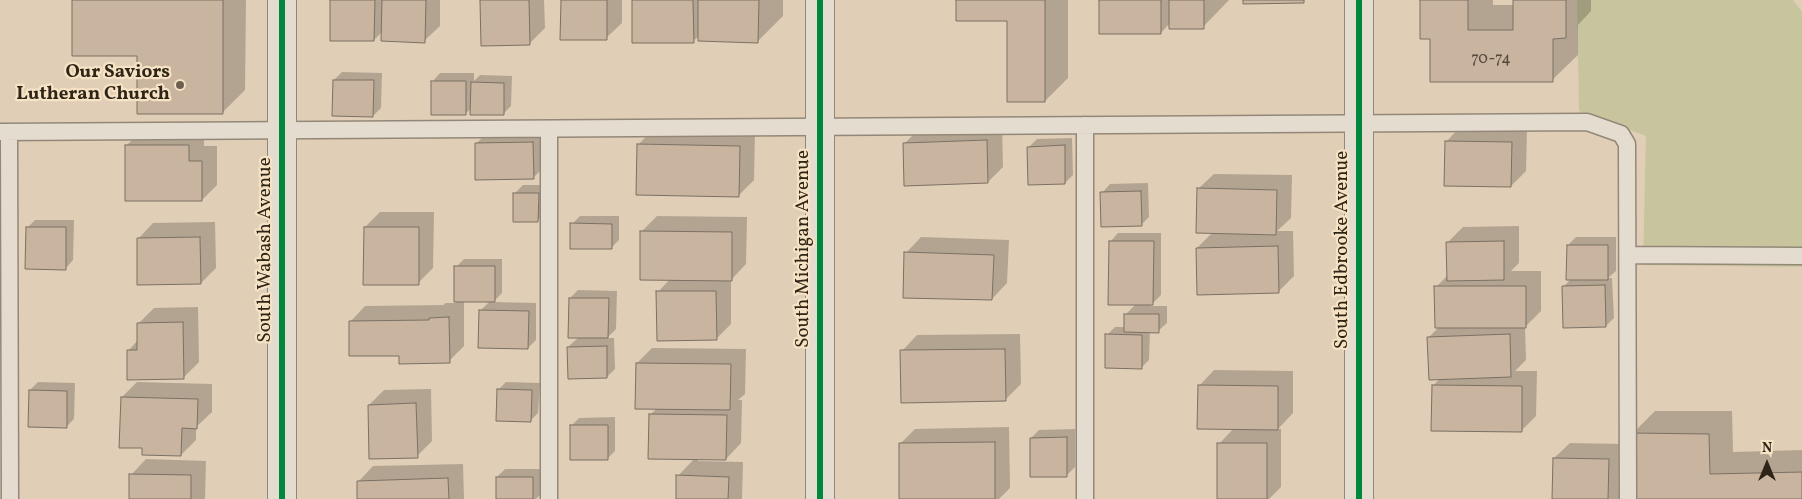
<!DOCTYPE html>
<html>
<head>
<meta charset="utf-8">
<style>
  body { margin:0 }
  #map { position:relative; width:1802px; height:499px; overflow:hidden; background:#e0ceb6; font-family:Vollkorn,serif }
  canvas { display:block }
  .north { position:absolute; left:1742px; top:439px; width:50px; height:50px; -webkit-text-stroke:4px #f6e2c4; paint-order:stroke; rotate:0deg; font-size:14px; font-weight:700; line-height:20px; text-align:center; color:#2f2517 }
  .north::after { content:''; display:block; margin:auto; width:18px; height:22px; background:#2f2517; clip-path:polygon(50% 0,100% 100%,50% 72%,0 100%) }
</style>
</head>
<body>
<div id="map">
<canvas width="1802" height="499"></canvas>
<div class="north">N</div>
</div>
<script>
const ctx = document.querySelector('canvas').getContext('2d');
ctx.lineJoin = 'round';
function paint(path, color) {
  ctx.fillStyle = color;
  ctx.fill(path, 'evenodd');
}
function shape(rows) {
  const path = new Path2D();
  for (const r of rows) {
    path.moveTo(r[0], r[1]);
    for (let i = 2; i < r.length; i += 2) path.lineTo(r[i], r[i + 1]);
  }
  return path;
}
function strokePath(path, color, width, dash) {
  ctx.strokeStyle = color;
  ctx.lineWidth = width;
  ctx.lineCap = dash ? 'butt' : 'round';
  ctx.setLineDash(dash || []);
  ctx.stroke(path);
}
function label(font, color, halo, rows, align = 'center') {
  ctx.font = font + ' Vollkorn,serif';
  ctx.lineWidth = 4.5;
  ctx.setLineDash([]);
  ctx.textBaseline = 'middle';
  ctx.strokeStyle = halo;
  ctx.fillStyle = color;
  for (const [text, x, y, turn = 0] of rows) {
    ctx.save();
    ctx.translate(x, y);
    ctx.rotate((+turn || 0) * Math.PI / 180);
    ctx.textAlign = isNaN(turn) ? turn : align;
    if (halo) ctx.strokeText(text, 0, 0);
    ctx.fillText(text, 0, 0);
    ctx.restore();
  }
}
paint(shape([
  [1577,0,1793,0,1802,12,1802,267,1643,265,1646,136,1579,111]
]), '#c8c59e');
paint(shape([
  [74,0,246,0,245,90,222,113,138,54],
  [331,0,440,0,440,26,424,41,382,32,374,40],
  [481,0,544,0,545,28,529,44],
  [562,0,622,0,622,23,606,38],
  [633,0,783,0,783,16,758,41,699,36,693,41],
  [957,0,1068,0,1068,78,1045,101,1008,20],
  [1101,0,1229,0,1203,27,1170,23,1161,33],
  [1421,0,1493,0,1493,5,1514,5,1514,0,1591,0,1591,11,1578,25,1578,55,1552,80,1431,37],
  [342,72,382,73,381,108,373,116,334,80],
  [440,73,474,73,474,81,480,75,512,76,511,106,503,114,472,108,466,113,432,82],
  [1002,125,1003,167,988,182,904,144,920,128],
  [1461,126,1527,128,1526,171,1511,186,1446,142],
  [491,128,548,128,549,162,533,178,476,144],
  [653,129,755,131,754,180,739,195,638,145],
  [204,130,204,146,217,146,217,185,202,200,126,146,141,131],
  [1072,138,1073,175,1065,183,1029,147,1037,139],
  [1214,174,1292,175,1291,218,1277,231,1293,231,1294,276,1278,292,1197,248,1213,232,1198,189],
  [1148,183,1149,217,1141,225,1102,193,1110,184],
  [523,185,546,185,546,212,538,220,515,193],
  [380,212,434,212,433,268,418,283,365,227],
  [580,216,619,216,619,240,611,248,572,224],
  [657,216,747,217,746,264,731,280,731,324,716,339,658,292,670,279,641,232],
  [35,220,74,220,73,260,65,269,27,228],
  [215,222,216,268,201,283,138,239,153,223],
  [1519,226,1519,263,1511,271,1541,271,1541,311,1525,327,1526,360,1515,371,1537,371,1536,416,1521,431,1433,386,1440,378,1428,338,1439,327,1436,287,1448,275,1448,242,1463,227],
  [1118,233,1161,233,1161,295,1150,306,1167,306,1167,323,1158,331,1150,331,1149,360,1141,368,1107,335,1115,327,1125,327,1126,314,1136,304,1110,242],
  [921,237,1009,240,1007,283,992,299,906,253],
  [1576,237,1616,237,1616,271,1608,278,1612,278,1614,318,1606,326,1563,287,1571,279,1568,245],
  [464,259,502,259,502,293,493,302,536,303,536,340,528,348,480,311,490,301,464,301,464,346,449,361,400,354,350,322,365,306,443,305,446,303,456,303,456,267],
  [578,290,617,291,616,329,607,338,614,338,615,369,607,377,568,347,579,337,570,298],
  [198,307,199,362,184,377,128,351,138,340,138,324,154,308],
  [1020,334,1021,384,1005,400,902,351,917,335],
  [652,348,746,349,745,394,738,400,742,400,741,443,726,459,698,458,698,461,743,462,742,499,677,499,678,476,695,458,650,415,657,408,637,363],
  [1214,370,1293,371,1293,413,1278,429,1281,429,1281,487,1269,499,1218,499,1219,444,1234,428,1199,386],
  [38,382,75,383,74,419,66,427,30,390],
  [137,382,212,384,212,412,196,427,196,440,181,455,122,397],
  [506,382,540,383,538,413,530,421,498,390],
  [431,389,432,441,417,456,369,405,384,390],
  [1655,411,1732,411,1733,452,1802,450,1802,499,1633,499,1632,434],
  [615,417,615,451,607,459,571,426,579,418],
  [1009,427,1010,488,999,499,901,499,900,444,915,429],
  [1075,429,1075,467,1067,475,1031,438,1039,430],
  [1570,443,1624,444,1622,499,1553,499,1554,458],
  [146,459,206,461,205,499,130,499,131,475],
  [463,464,464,499,358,499,358,482,373,466],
  [505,469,541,469,540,495,536,499,497,499,497,477]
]), '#0003');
const building = shape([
  [72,0,223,0,223,114,137,114,137,56,72,56,72,0],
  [330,0,375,0,374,41,330,41,330,0],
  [382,0,426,0,425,43,381,41,382,0],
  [480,0,529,0,530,45,481,46,480,0],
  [561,0,607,0,607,40,560,40,561,0],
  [632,0,693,0,694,43,632,43,632,0],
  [698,0,759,0,758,43,698,41,698,0],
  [956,0,1045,0,1045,102,1007,102,1007,21,956,21,956,0],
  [1099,0,1161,0,1161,34,1099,34,1099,0],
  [1169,0,1204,0,1204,29,1169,29,1169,0],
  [1243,0,1304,0,1304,3,1243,4,1243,0],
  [1420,0,1468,0,1468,30,1513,30,1513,0,1566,0,1566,38,1553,39,1553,82,1430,82,1430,39,1420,39,1420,0],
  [333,80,374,80,373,117,332,116,333,80],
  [431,81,466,81,466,115,431,115,431,81],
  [471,82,504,83,504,115,470,115,471,82],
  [987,140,988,183,904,186,903,143,987,140],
  [1445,141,1512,142,1511,187,1444,186,1445,141],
  [533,142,534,179,475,180,475,143,533,142],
  [637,144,740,146,739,197,636,195,637,144],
  [125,145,189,145,189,161,202,161,202,201,125,201,125,145],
  [1065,145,1065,184,1028,185,1027,147,1065,145],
  [1197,188,1277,190,1276,235,1196,233,1197,188],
  [1141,191,1142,226,1101,227,1100,192,1141,191],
  [513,193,539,193,538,222,513,222,513,193],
  [570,223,612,224,612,249,570,249,570,223],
  [26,227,66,227,66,270,25,269,26,227],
  [364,227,419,227,419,285,363,285,364,227],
  [640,231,732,232,732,281,640,280,640,231],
  [200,237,201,284,137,285,137,238,200,237],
  [1109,241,1154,241,1153,305,1108,305,1109,241],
  [1504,241,1504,280,1447,281,1446,242,1504,241],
  [1567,245,1608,245,1608,280,1566,280,1567,245],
  [1278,246,1279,293,1197,295,1196,248,1278,246],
  [904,252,994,255,992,300,903,298,904,252],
  [454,266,495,266,495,302,454,302,454,266],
  [1605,285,1606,327,1563,328,1562,286,1605,285],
  [1434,286,1526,286,1526,328,1435,328,1434,286],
  [656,291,716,291,717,340,657,341,656,291],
  [569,298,609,298,608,338,568,338,569,298],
  [479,310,529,311,528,349,478,348,479,310],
  [1124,314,1159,314,1159,333,1124,332,1124,314],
  [449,317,450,363,399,364,399,356,349,356,349,321,429,320,429,318,449,317],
  [183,322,184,379,127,380,127,350,137,350,137,323,183,322],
  [1105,334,1142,335,1142,369,1105,368,1105,334],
  [1510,334,1511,377,1429,380,1427,337,1510,334],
  [607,346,607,378,568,379,567,347,607,346],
  [1005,349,1006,401,901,403,900,350,1005,349],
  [636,363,731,364,730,410,635,409,636,363],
  [1198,385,1278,386,1278,430,1197,429,1198,385],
  [1432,385,1522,386,1522,432,1431,431,1432,385],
  [497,389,532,390,531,422,496,421,497,389],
  [29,390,67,391,67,428,28,427,29,390],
  [121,397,198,399,197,429,182,428,181,456,142,455,142,448,119,448,121,397],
  [416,403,418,458,369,459,368,405,416,403],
  [649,414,727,415,726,460,648,459,649,414],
  [570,425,608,425,608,460,570,460,570,425],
  [1631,433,1709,434,1710,474,1802,472,1802,499,1631,499,1631,433],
  [1067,437,1067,477,1030,477,1030,438,1067,437],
  [995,442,995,499,899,499,899,443,995,442],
  [1217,443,1267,443,1267,499,1217,499,1217,443],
  [1553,458,1609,459,1608,499,1552,499,1553,458],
  [129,474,191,475,191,499,129,499,129,474],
  [676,475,729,477,728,499,676,499,676,475],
  [496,477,533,477,533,499,496,499,496,477],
  [448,478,449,499,357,499,357,481,448,478]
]);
paint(building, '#c9b4a0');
strokePath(building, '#7a7063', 1);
const lane = shape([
  [1085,125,1085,499],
  [0,132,1587,122,1621,134,1627,144,1628,499],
  [9,132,10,499],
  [1628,255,1802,256],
  [549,499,549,129]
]);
const street = shape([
  [282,0,282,499],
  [820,0,820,499],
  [1359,0,1359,499]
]);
strokePath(lane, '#938878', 19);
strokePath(street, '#938878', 30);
strokePath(lane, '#e5dcd0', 16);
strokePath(street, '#e5dcd0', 28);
strokePath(shape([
  [282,0,282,499],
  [820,0,820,499],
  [1359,0,1359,499]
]), '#00873e', 6);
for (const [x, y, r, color] of [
  [180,85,5,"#6d604f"]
]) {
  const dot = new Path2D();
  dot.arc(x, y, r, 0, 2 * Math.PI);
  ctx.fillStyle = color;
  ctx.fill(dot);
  strokePath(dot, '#f6e2c4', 2);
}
label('16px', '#564939', null, [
  ["70-74",1491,60]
]);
label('bold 19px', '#2f2517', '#f6e2c4', [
  ["Our Saviors",170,74],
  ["Lutheran Church",170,96]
], 'right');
label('19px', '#2f2517', '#f6e2c4', [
  ["South Michigan Avenue",805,249,-90],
  ["South Wabash Avenue",267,250,-90],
  ["South Edbrooke Avenue",1344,250,-90]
]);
</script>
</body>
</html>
